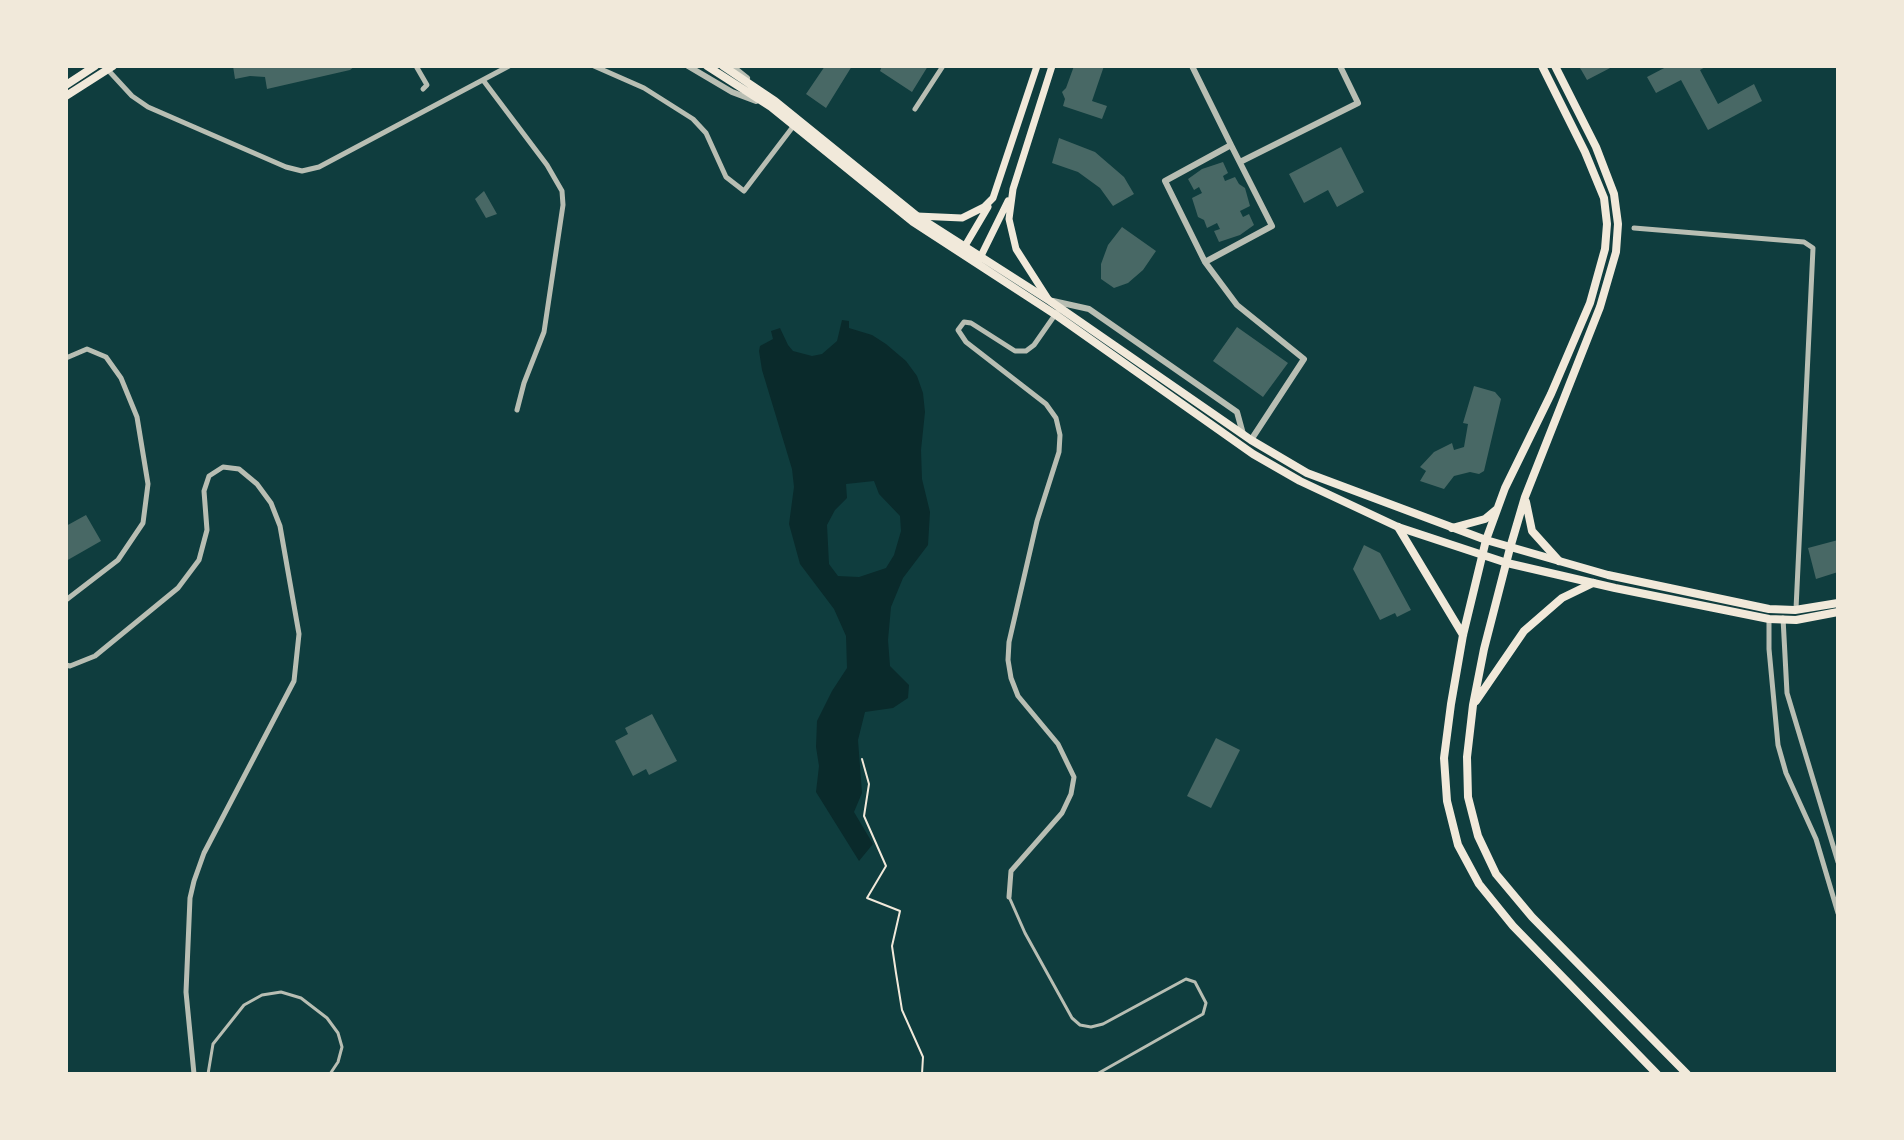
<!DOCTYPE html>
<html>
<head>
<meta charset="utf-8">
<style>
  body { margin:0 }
  #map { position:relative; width:1904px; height:1140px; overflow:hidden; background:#0f3d3e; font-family:Mulish,sans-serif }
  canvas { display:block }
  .frame { position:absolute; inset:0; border:68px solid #f1e9da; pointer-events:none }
</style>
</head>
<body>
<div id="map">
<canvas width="1904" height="1140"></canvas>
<div class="frame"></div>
</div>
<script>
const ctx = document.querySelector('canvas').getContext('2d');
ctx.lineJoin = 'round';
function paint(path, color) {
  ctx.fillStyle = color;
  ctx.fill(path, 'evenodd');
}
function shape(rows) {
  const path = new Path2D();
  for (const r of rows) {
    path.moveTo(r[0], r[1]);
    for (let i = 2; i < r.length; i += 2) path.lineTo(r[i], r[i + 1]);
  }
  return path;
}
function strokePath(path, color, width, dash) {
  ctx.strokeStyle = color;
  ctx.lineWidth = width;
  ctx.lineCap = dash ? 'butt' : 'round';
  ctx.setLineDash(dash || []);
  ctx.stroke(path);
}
paint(shape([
  [842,320,849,321,849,328,872,335,886,344,906,361,917,376,923,393,925,412,921,450,922,479,930,512,928,545,903,578,891,607,888,640,890,666,909,685,908,698,893,708,865,712,858,740,862,793,854,812,873,844,859,861,816,792,819,766,816,747,817,721,832,691,847,668,846,636,834,609,800,564,789,524,794,487,792,469,762,370,759,351,760,346,773,339,771,331,780,328,788,345,793,351,812,356,822,354,837,341],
  [874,481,879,494,900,516,901,531,894,555,886,568,859,577,838,576,829,564,827,525,835,510,847,498,846,484]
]), '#0a2a2b');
paint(shape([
  [233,66,355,66,350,70,267,89,265,77,250,76,235,79],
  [825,66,852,66,826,108,806,94],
  [882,66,928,66,912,92,880,71],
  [1074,66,1104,66,1092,101,1107,106,1102,119,1063,106,1065,99,1062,92,1066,88],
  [1579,66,1614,66,1587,80],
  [1668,66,1707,66,1700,70,1718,104,1754,84,1762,101,1708,130,1681,80,1656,93,1647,77],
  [1059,138,1095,152,1124,177,1134,194,1113,206,1100,188,1078,172,1052,163],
  [1341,147,1364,192,1337,207,1328,190,1304,203,1289,174],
  [1223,162,1228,173,1223,176,1225,181,1235,177,1239,184,1245,188,1250,206,1240,211,1243,217,1249,214,1254,225,1240,235,1219,242,1214,231,1220,229,1217,223,1207,228,1204,220,1198,217,1192,198,1202,193,1199,187,1194,190,1188,179,1202,169],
  [484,191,497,214,486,218,475,199],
  [1122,227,1156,251,1143,270,1128,283,1114,288,1101,279,1101,264,1108,245],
  [1237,327,1288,363,1263,397,1213,361],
  [1474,386,1495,392,1501,399,1484,471,1479,474,1470,472,1454,476,1444,489,1420,481,1426,471,1420,467,1434,452,1452,443,1454,450,1464,447,1468,424,1463,423],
  [86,515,101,541,66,561,66,526],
  [1838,540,1838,572,1816,579,1808,548],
  [1364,545,1380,553,1411,610,1397,617,1395,613,1380,620,1353,569],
  [652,714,677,761,649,775,646,769,633,776,615,741,628,734,625,728],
  [1216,738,1240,750,1211,808,1187,796]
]), '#486865');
strokePath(shape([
  [862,759,869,784,864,816,886,866,867,898,900,911,892,946,896,973,902,1010,923,1057,922,1074]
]), '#f1e9da', 2);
strokePath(shape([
  [1010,899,1025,933,1072,1018,1080,1025,1091,1027,1103,1024,1186,979,1195,982,1206,1003,1203,1014,1097,1074],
  [208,1074,213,1044,244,1005,262,995,281,992,301,998,327,1018,338,1033,342,1047,338,1062,330,1074]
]), '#b8beb3', 3);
strokePath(shape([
  [416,66,427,85,423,89],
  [594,66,644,88,693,119,706,133,726,177,744,191,795,124],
  [108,70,132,96,148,107,286,167,302,171,319,167,509,66],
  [483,80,547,165,562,191,563,205,544,332,524,383,517,410],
  [915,109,943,66],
  [1634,228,1804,242,1813,248,1796,609],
  [66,358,87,349,106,357,121,378,137,417,148,484,143,523,118,560,66,600],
  [1769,618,1769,649,1778,745,1786,773,1816,839,1838,913],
  [1783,618,1787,693,1838,862],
  [66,665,70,666,95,656,178,588,199,560,207,530,204,491,209,476,223,467,239,469,257,484,271,503,280,526,299,634,294,681,204,853,194,881,190,898,186,992,194,1074],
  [1009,897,1011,871,1062,813,1071,794,1074,777,1058,744,1018,696,1011,678,1008,660,1009,642,1037,521,1059,452,1060,435,1056,418,1046,404,966,342,958,330,964,322,971,323,1015,351,1026,351,1034,345,1057,312]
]), '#b8beb3', 5);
strokePath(shape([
  [688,66,732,92,756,101],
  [732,66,747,78],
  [1192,66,1231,145,1165,181,1205,262,1237,305,1304,359,1251,440],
  [1240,162,1358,103,1340,66],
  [1205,262,1272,226,1231,145],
  [1053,301,1089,309,1237,412,1243,434]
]), '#b8beb3', 6);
strokePath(shape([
  [917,216,962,218,984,207,993,198,1037,66],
  [962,251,988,207],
  [978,262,1008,201],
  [1048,299,1016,249,1009,219,1013,189,1052,66]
]), '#f1e9da', 7);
strokePath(shape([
  [1542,66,1585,152,1604,198,1607,224,1605,249,1590,303,1551,394,1505,488,1486,540,1463,635,1451,704,1444,758,1447,801,1458,845,1479,884,1513,926,1657,1074],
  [1555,66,1596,147,1614,194,1618,224,1616,252,1600,307,1525,497,1510,548,1484,649,1473,705,1467,757,1468,797,1478,836,1496,874,1532,917,1687,1074],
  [1526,502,1532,531,1559,561],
  [1398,527,1463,635],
  [1452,528,1485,519,1497,509],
  [1476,701,1524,631,1562,598,1593,583]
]), '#f1e9da', 8);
strokePath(shape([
  [707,66,771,107,913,222,1056,315,1253,454,1300,481,1398,527,1507,563,1615,588,1769,619,1796,620,1838,612],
  [723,66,775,101,917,216,1050,301,1251,440,1307,473,1486,540,1608,575,1769,609,1795,610,1838,603],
  [66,85,95,66],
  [66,96,113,66]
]), '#f1e9da', 8);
</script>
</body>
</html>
